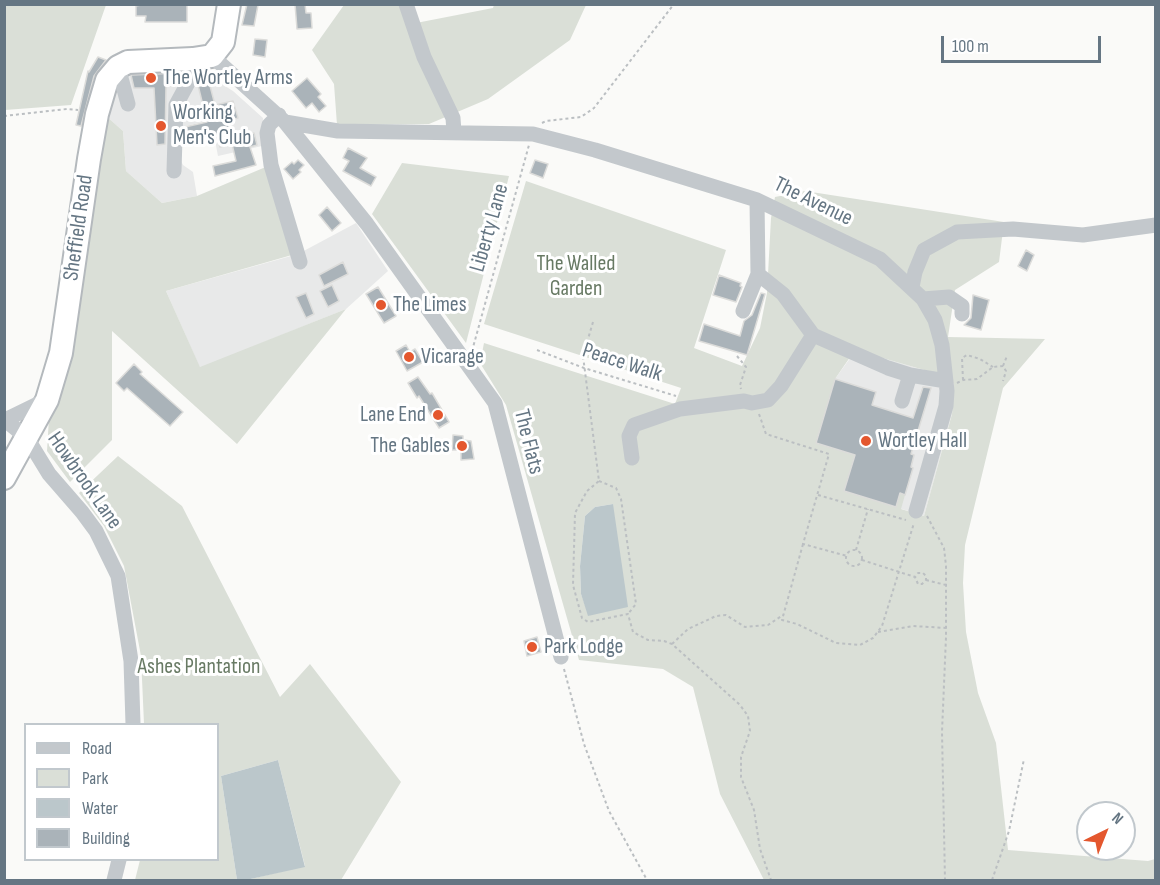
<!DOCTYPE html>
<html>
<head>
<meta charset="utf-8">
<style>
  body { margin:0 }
  #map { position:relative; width:1160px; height:885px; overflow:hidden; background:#fafaf8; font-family:"Sofia Sans Condensed",sans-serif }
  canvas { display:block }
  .frame { position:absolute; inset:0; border:6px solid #657683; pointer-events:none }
  .legend { position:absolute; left:24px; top:723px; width:195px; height:138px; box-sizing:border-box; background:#fff; border:2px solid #c1c8cd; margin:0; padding:8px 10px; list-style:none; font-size:18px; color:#657683 }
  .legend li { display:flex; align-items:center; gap:12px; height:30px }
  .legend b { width:30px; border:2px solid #c1c8cd }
  .north { position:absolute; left:1076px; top:801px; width:60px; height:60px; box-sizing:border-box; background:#fff; border:2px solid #c1c8cd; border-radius:50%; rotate:43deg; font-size:16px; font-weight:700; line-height:24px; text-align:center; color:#657683 }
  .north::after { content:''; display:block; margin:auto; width:21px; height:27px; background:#e4572e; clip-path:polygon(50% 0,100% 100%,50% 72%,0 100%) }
  .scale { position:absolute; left:941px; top:36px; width:160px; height:27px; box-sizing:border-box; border:3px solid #657683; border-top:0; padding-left:8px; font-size:18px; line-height:21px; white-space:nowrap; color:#657683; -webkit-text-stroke:4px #fff; paint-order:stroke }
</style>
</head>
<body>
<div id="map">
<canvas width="1160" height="885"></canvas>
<div class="frame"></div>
<ul class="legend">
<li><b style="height:8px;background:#c3c8cc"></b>Road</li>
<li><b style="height:16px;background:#dadfd7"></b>Park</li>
<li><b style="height:16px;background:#bbc7cb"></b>Water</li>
<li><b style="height:16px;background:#aab3b9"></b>Building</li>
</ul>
<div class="north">N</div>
<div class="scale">100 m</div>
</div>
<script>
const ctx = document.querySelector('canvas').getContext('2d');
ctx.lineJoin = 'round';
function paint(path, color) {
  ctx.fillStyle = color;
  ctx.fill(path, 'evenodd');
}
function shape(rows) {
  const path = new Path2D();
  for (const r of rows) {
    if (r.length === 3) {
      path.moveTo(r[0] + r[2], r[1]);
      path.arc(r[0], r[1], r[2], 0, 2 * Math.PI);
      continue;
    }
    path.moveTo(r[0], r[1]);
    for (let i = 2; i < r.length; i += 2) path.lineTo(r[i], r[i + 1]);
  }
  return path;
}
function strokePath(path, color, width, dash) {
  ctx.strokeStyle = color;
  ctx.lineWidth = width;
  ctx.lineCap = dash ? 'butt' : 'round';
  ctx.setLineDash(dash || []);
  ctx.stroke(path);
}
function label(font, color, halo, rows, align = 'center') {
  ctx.font = font + ' "Sofia Sans Condensed",sans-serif';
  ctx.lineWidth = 6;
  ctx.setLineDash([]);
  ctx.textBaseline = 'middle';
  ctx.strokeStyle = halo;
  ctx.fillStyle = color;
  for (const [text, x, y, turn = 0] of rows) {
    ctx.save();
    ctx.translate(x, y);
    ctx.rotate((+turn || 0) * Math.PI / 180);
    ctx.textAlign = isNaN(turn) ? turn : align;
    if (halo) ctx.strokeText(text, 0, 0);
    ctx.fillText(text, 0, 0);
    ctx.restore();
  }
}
paint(shape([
  [184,66,199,70,233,91,263,118,262,146,218,156,211,120,178,128,179,157,183,165,193,172,197,196,162,203,126,171,123,131,105,115,111,90,128,68],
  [356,223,388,271,346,309,200,368,166,291,298,254],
  [856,350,938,374,954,384,952,414,924,516,844,491,849,454,816,443,835,379]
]), '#e8e9e9');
paint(shape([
  [5,4,106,5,71,105,5,110],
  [344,5,410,5,416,23,493,8,494,5,586,5,570,40,488,99,429,124,337,125,334,84,312,50],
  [105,115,123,131,126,171,162,203,197,196,268,166,292,255,166,291,200,367,346,309,237,444,112,331,112,440,70,482,47,451,49,418,61,394,72,348],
  [402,163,509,176,466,343,372,214],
  [526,181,726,250,694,348,742,366,760,328,767,293,771,218,775,197,805,191,1004,222,999,262,955,290,948,337,1045,339,1003,388,965,545,963,583,966,632,978,693,996,743,1008,850,1148,861,1155,859,1155,880,764,880,720,794,693,687,663,669,579,660,506,405,480,363,484,343,675,404,681,388,484,324],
  [855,350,938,374,954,384,952,414,924,516,901,509,905,495,900,493,895,507,844,491,857,447,849,453,816,443,835,379],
  [613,504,589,616,581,594,580,566,585,516,595,507],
  [118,456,182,506,280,697,310,664,401,782,341,880,246,880,305,866,278,760,221,776,237,880,135,880,140,860,218,860,218,724,144,724,141,656,124,566,104,526,79,493]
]), '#dadfd7');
paint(shape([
  [613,504,628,607,588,616,581,594,580,566,585,516,595,507],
  [278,760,305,867,246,880,237,880,221,776]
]), '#bbc7cb');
const building = shape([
  [146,4,187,4,187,22,145,22,146,16,136,16,136,6,146,4],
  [247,4,258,5,254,26,242,25,247,4],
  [295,4,305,4,306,13,311,13,312,28,297,29,295,4],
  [255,39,267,40,265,57,253,55,255,39],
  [98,57,106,60,94,76,81,126,76,125,88,71,89,72,98,57],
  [179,73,180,78,175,86,166,86,165,144,157,145,154,88,134,88,131,75,179,73],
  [208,78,215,105,233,101,238,118,228,121,232,138,254,133,257,145,250,147,256,165,215,176,213,166,236,161,232,144,220,147,217,135,185,142,185,127,207,122,198,85,199,80,208,78],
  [307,78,321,94,318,97,326,106,319,112,312,103,306,108,292,91,307,78],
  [348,148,367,158,360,168,376,177,371,186,343,171,349,161,343,158,348,148],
  [298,160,304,165,299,170,301,172,293,179,284,169,292,162,294,164,298,160],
  [535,160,548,164,543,178,530,173,535,160],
  [327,207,341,223,332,231,319,215,327,207],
  [1026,250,1034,255,1027,271,1018,266,1026,250],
  [343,262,348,274,324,286,319,275,343,262],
  [719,275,741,283,740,286,742,287,736,302,713,295,719,275],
  [332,285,339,301,328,307,320,291,332,285],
  [378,287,396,316,384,323,366,294,378,287],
  [306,293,314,314,306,318,296,297,306,293],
  [761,293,765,294,747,355,699,341,704,324,740,336,744,321,752,315,761,293],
  [973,295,989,300,981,330,964,325,971,318,973,295],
  [406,345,410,352,415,349,423,362,407,371,396,351,406,345],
  [134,364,142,372,140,374,183,412,170,426,127,388,124,391,116,383,134,364],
  [418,377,430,394,432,393,449,422,439,428,419,396,417,398,408,383,418,377],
  [835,379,876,392,872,405,913,418,923,387,931,388,911,454,914,455,911,467,913,468,905,495,900,493,896,507,844,491,855,455,816,443,835,379],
  [453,435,463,436,463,440,471,441,474,459,461,460,461,450,452,450,453,435],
  [537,637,541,652,527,656,524,641,537,637]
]);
paint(building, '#aab3b9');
strokePath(building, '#dcdcda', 1.5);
const highway = shape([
  [4,478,47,400,61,353,89,159,97,114,107,80,118,67,128,62,193,59,212,56,223,42,229,4]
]);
strokePath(highway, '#b4b9bd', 26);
strokePath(shape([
  [4,116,67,109,78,110],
  [542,123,546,121,581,117,594,108,674,4],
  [593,322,583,356,599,481,587,491,575,513,573,585,582,618,588,622,628,614,633,632,648,640,664,641,672,644,740,705,748,716,750,731,741,757,741,777,754,810,760,849,771,880],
  [537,350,584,368,676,396],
  [472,351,529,145],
  [737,356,746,367,740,385,741,389],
  [1003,366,1007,356],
  [963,380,962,358,967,355,980,359,993,367],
  [957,383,963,380,977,379,993,367,1003,366,1006,371,1003,381],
  [759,414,766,434,829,454,803,544,847,556],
  [599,481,616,488,621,499,636,604,628,614],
  [818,495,906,520],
  [927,516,944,548,946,566,946,637,942,732,945,880],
  [803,544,782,620,797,624,836,643,860,645,873,638,882,626,914,523],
  [856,550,868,509],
  [854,558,8],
  [862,560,915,577,918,584,922,584,926,580,926,576,923,573,918,573,915,577],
  [926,580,946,585],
  [878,632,913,626,946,628],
  [672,644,688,629,716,616,726,615,745,627,768,625,783,615],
  [564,669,584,744,609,811,647,880],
  [992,880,1009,831,1024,759]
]), '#bbbfc2', 2, [3, 3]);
strokePath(shape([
  [406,4,424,57,453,118,454,132],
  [212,56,285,122,367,224,495,403,561,657],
  [118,67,128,104],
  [279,115,269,125,267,133,271,165,300,262],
  [285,122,338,131,533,134,595,150,757,200,880,259,923,299,935,320,942,345,947,391,946,406,916,511],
  [174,171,176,105,189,81,193,59],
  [757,200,758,274,783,294,813,335,888,368,910,375,946,381],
  [912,287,915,272,924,250,957,232,1013,229,1083,235,1156,225],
  [923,299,949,297,962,306,962,314],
  [743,311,758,274],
  [902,401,910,375],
  [4,419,27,438,49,474,82,512,96,531,118,576,131,661,133,724],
  [5,420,46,400],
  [632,458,629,436,634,425,680,409,744,401,752,403,768,400,781,386,813,335],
  [114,880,119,860]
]), '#c3c8cc', 15);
strokePath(highway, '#fff', 22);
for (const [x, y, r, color] of [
  [151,78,6,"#e4572e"],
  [161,126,6,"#e4572e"],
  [381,305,6,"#e4572e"],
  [409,357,6,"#e4572e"],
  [438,415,6,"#e4572e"],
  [866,441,6,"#e4572e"],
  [462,446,6,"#e4572e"],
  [532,647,6,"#e4572e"]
]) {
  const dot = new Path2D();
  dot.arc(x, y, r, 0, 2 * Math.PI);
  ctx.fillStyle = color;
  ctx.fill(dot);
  strokePath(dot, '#fff', 2);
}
label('22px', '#657683', '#fff', [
  ["The Wortley Arms",163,78],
  ["Working",173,113],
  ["Men's Club",173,138],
  ["The Limes",393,305],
  ["Vicarage",421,357],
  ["Lane End",426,415,"right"],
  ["Wortley Hall",878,441],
  ["The Gables",450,446,"right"],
  ["Park Lodge",544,647]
], 'left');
label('22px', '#657683', '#fff', [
  ["The Avenue",813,202,26],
  ["Sheffield Road",79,228,-82],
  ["Liberty Lane",490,228,-74],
  ["Peace Walk",622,363,18],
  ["The Flats",528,442,76],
  ["Howbrook Lane",84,481,55]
]);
label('22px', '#687a64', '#fff', [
  ["The Walled",576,264],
  ["Garden",576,289],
  ["Ashes Plantation",199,667]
]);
</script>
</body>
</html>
